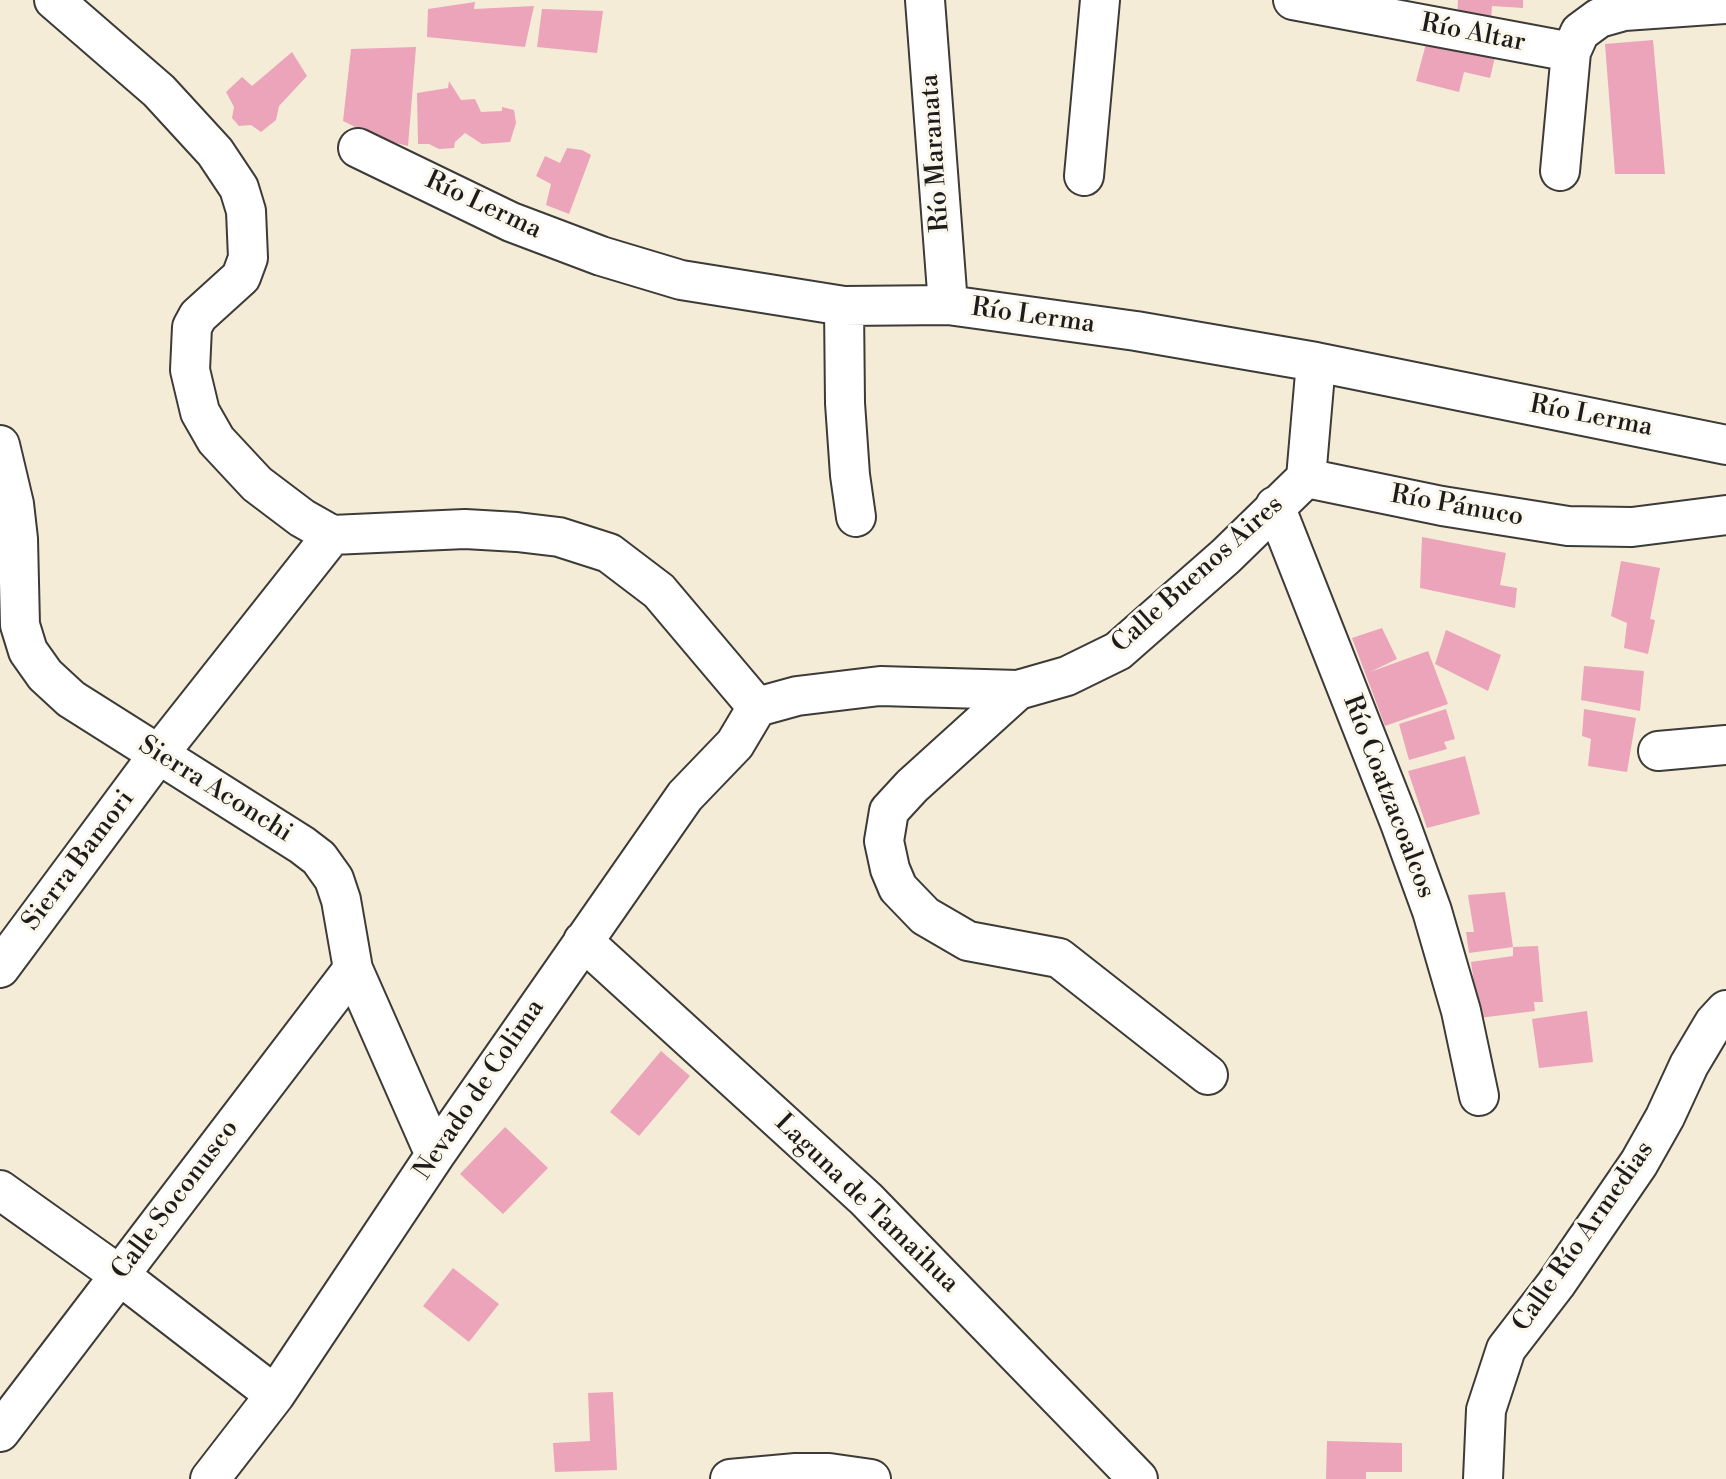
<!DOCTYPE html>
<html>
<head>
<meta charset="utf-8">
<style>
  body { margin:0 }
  canvas { display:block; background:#f4ecd6 }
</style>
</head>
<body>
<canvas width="1726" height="1479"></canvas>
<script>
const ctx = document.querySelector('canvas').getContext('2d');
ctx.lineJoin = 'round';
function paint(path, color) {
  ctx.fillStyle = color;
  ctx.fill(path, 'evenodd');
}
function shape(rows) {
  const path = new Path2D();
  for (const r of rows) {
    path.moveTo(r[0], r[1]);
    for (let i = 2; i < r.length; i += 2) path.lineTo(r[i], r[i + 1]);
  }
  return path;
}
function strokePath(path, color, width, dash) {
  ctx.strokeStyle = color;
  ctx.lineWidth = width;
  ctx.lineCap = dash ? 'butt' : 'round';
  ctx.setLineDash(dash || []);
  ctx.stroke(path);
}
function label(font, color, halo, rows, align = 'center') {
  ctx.font = font + ' "Libre Bodoni",serif';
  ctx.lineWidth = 6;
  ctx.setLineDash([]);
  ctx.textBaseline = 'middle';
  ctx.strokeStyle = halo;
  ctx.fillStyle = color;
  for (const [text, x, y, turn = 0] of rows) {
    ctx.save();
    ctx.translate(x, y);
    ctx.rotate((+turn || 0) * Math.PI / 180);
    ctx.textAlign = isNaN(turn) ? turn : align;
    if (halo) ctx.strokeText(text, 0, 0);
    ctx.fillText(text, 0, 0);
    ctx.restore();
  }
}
paint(shape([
  [1458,0,1523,0,1523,8,1492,6,1491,20,1457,18],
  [475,2,474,9,534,6,525,47,427,37,428,9],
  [542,9,603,11,597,53,537,47],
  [1427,40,1495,57,1490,78,1464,72,1459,92,1416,81],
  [1653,40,1665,174,1615,174,1605,44],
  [416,47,408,146,380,139,343,121,351,49],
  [292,52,307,76,279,106,276,120,261,132,251,125,239,126,232,118,234,107,226,92,242,77,252,86],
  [449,81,461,100,475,99,481,112,502,111,502,107,514,110,516,123,510,142,482,144,465,133,455,142,454,148,439,149,429,144,418,144,417,93,448,88],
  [567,148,582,150,591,155,569,214,546,205,551,184,536,176,545,156,560,163],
  [1422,537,1506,553,1500,585,1517,588,1515,608,1420,588],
  [1621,561,1660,568,1650,619,1655,620,1648,654,1624,648,1627,623,1611,616],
  [1382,628,1397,659,1370,672,1428,651,1448,704,1385,726,1352,638],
  [1446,630,1501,655,1488,691,1435,664],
  [1584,666,1644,671,1640,711,1581,700],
  [1446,709,1455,739,1444,742,1447,749,1409,760,1399,724],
  [1584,709,1636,718,1627,772,1588,766,1591,739,1582,736],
  [1465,756,1480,814,1427,828,1408,771],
  [1505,892,1513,947,1469,953,1466,932,1474,932,1468,895],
  [1538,946,1543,1002,1534,1002,1535,1011,1479,1018,1471,962,1513,956,1513,947],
  [1587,1011,1593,1062,1539,1068,1532,1019],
  [661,1051,690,1076,639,1136,610,1112],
  [505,1127,548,1168,503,1214,460,1174],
  [453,1268,499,1304,469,1342,423,1306],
  [613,1392,617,1470,555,1472,553,1443,590,1441,588,1393],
  [1327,1441,1402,1443,1402,1472,1366,1472,1366,1479,1326,1479]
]), '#eca4bb');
const minor = shape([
  [54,0,159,91,215,152,239,188,246,211,248,258,241,277,198,316,192,327,190,370,200,412,216,440,257,484,302,518,332,535,465,529,517,532,559,537,609,553,659,591,757,707],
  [925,0,948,305],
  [1293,0,1571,52],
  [358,148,511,222,601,256,681,280,844,306,948,305,1136,331,1316,362,1726,445],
  [1560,171,1571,52,1580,32,1599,18,1624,11,1726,4],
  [1084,176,1100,0],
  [844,306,845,403,850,475,856,517],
  [1316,362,1306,478,1442,506,1568,526,1632,527,1726,515],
  [0,445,14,504,18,539,20,625,28,651,45,675,71,699,302,845,319,858,334,879,341,900,353,969,435,1155],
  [1275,506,1400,823,1432,911,1461,1011,1479,1096],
  [1018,690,912,786,889,811,884,841,890,869,898,888,925,916,968,941,1059,958,1208,1075],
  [757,707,797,696,880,686,1018,690,1067,676,1118,651,1226,556,1306,478],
  [1658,751,1726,745],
  [583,941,866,1199,1138,1479],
  [0,968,158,755,332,535],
  [0,1190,118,1274,275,1395],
  [0,1432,353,969],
  [210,1479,275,1395,435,1155,685,796,735,744,757,707],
  [730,1479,796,1473,829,1473,871,1479],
  [1483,1479,1486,1410,1506,1349,1556,1284,1639,1163,1665,1117,1689,1065,1714,1023,1726,1010]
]);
strokePath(minor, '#3c3b38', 42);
strokePath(minor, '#fff', 38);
label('26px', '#1c1c1c', '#fbf7ec', [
  ["Río Altar",1473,34,11],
  ["Río Maranata",936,153,-94],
  ["Río Lerma",483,206,25],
  ["Río Lerma",1033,317,8],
  ["Río Lerma",1591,417,11],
  ["Río Pánuco",1457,507,10],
  ["Calle Buenos Aires",1198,575,-42],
  ["Sierra Aconchi",215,790,32],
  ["Río Coatzacoalcos",1388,797,69],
  ["Sierra Bamori",79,861,-53],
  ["Nevado de Colima",480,1090,-56],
  ["Calle Soconusco",176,1200,-53],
  ["Laguna de Tamaihua",866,1204,44],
  ["Calle Río Armedias",1584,1237,-55]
]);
</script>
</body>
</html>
